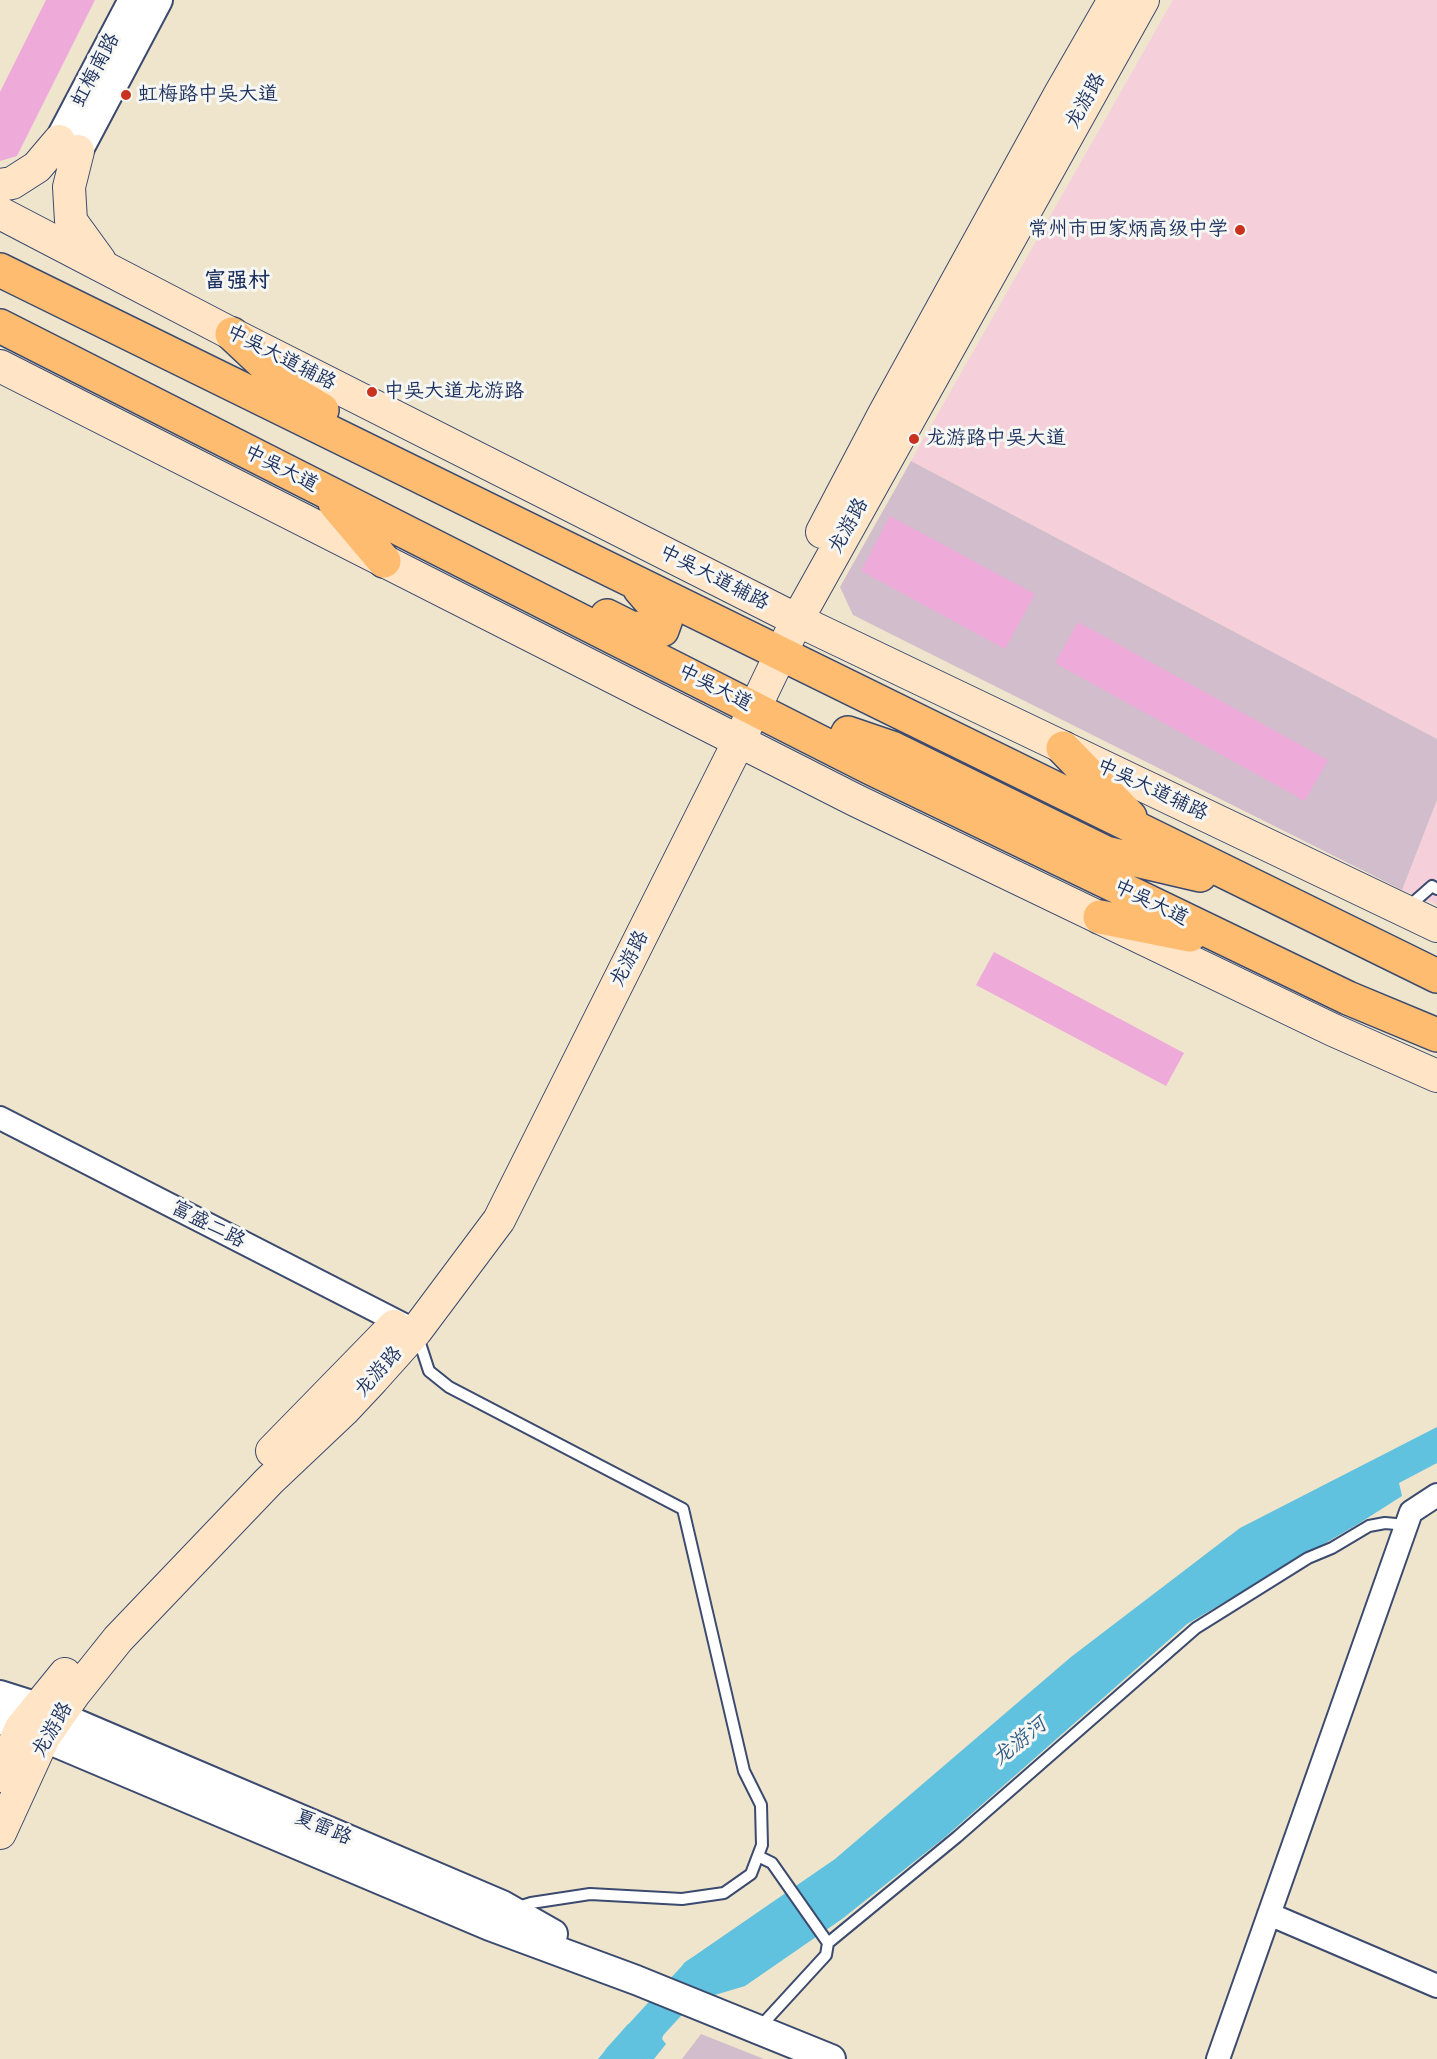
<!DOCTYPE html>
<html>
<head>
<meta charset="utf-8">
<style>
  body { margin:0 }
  canvas { display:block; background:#eee5cc }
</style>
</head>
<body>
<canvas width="1437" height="2059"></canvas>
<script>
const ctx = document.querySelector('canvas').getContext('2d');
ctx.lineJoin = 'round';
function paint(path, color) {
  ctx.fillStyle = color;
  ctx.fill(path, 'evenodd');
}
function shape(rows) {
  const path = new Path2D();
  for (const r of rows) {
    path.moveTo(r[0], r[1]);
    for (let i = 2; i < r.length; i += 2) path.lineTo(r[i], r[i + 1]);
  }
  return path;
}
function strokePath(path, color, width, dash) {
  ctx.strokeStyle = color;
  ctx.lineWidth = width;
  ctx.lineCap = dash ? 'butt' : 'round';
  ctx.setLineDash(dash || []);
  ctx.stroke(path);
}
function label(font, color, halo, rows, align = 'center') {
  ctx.font = font + ' Sriracha,"LXGW WenKai TC",sans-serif';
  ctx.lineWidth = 6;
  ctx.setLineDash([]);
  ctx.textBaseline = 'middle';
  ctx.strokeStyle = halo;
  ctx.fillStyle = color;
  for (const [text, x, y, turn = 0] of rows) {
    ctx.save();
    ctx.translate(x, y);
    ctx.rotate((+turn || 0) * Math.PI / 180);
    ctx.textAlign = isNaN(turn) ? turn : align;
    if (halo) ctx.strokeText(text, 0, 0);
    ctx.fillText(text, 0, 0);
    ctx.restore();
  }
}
paint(shape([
  [1173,0,1437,0,1437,739,911,461],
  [1437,800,1437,905,1402,890]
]), '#f5cfda');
paint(shape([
  [911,461,1437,739,1437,800,1402,890,853,615,840,587],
  [701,2034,764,2059,682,2059]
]), '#d1bdcb');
paint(shape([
  [1437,1427,1437,1463,1399,1483,1402,1496,1358,1524,1187,1624,944,1838,842,1919,745,1986,698,2000,670,1989,684,1963,835,1859,1071,1657,1240,1528],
  [650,2009,668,2020,662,2039,666,2044,654,2059,598,2059,628,2024,636,2025]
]), '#60c2df');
strokePath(shape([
  [619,2059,697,1974]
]), '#60c2df', 33);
paint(shape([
  [46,0,95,0,17,156,0,161,0,92],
  [890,516,1035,594,1005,649,861,571],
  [1078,622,1328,760,1305,801,1055,663],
  [994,952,1184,1053,1166,1086,976,985]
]), '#eeabd9');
const service = shape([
  [1407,908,1432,886,1437,889],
  [417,1334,429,1371,449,1387,683,1509,744,1771,761,1805,762,1845,751,1874,724,1893,682,1899,590,1894,531,1903,515,1908],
  [758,1856,772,1863,828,1943,826,1955,759,2028],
  [828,1943,957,1837,1196,1628,1308,1558,1332,1548,1369,1526,1385,1523,1407,1525]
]);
const minor = shape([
  [0,1118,410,1328],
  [1269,1914,1437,1986],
  [1218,2059,1411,1512,1437,1495]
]);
const tertiary = shape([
  [59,141,133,0],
  [78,151,158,0],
  [0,1695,38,1707,89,1729,502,1905,553,1934],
  [0,1719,490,1926,636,1980,831,2059]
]);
const secondary = shape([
  [78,151,69,187,71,221,100,261],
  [0,185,12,183,37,167,59,141],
  [0,213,232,334,797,620,1437,926],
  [0,366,855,800,1333,1030,1437,1076],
  [822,532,884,414,1060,94,1114,0],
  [272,1451,394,1326],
  [0,1776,21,1728,65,1674],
  [0,1833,44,1737,74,1694,118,1639,269,1481,343,1411,373,1379,416,1331,499,1220,739,741,797,620,1143,0]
]);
const primary = shape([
  [0,270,1437,976],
  [0,326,871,768,1348,998,1437,1035],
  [232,334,298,396,322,410],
  [335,503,384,561],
  [607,616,631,628,662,630,666,619,640,589],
  [1063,748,1130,817],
  [855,753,843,743,848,733,892,748,1106,853,1200,875],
  [1100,917,1190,935]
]);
strokePath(service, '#3b4a6e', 14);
strokePath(minor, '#3b4a6e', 26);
strokePath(tertiary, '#3b4a6e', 32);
strokePath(secondary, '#3b4a6e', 34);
strokePath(primary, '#3b4a6e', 36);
strokePath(service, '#fff', 10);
strokePath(minor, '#fff', 22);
strokePath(tertiary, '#fff', 28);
strokePath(secondary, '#ffe4c6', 32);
strokePath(primary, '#febc70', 33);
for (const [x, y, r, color] of [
  [126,95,6,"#c8321e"],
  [1240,230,6,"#c8321e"],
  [372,392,6,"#c8321e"],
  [914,439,6,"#c8321e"]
]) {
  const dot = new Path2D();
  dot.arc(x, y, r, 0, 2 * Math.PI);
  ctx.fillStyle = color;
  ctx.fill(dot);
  strokePath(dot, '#f6f6f2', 2);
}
label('20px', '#1b2f5e', '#f6f6f2', [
  ["虹梅南路",96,70,-62],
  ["龙游路",1086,101,-61],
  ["中吴大道辅路",281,358,27],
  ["中吴大道",281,469,27],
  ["龙游路",849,526,-61],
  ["中吴大道辅路",714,578,27],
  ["中吴大道",715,688,27],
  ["中吴大道辅路",1152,790,25],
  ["中吴大道",1151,903,26],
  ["龙游路",630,959,-63],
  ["富盛二路",208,1225,27],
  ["龙游路",379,1372,-48],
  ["龙游路",53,1730,-60],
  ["夏雷路",323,1828,23]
]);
label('20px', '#1b2f5e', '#f6f6f2', [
  ["虹梅路中吴大道",138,95],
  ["常州市田家炳高级中学",1228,230,"right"],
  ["中吴大道龙游路",384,392],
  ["龙游路中吴大道",926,439]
], 'left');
label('italic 21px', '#305b85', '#f6f6f2', [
  ["龙游河",1020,1742,-39]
]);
label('bold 22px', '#1b2f5e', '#f6f6f2', [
  ["富强村",237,281]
]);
</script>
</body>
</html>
